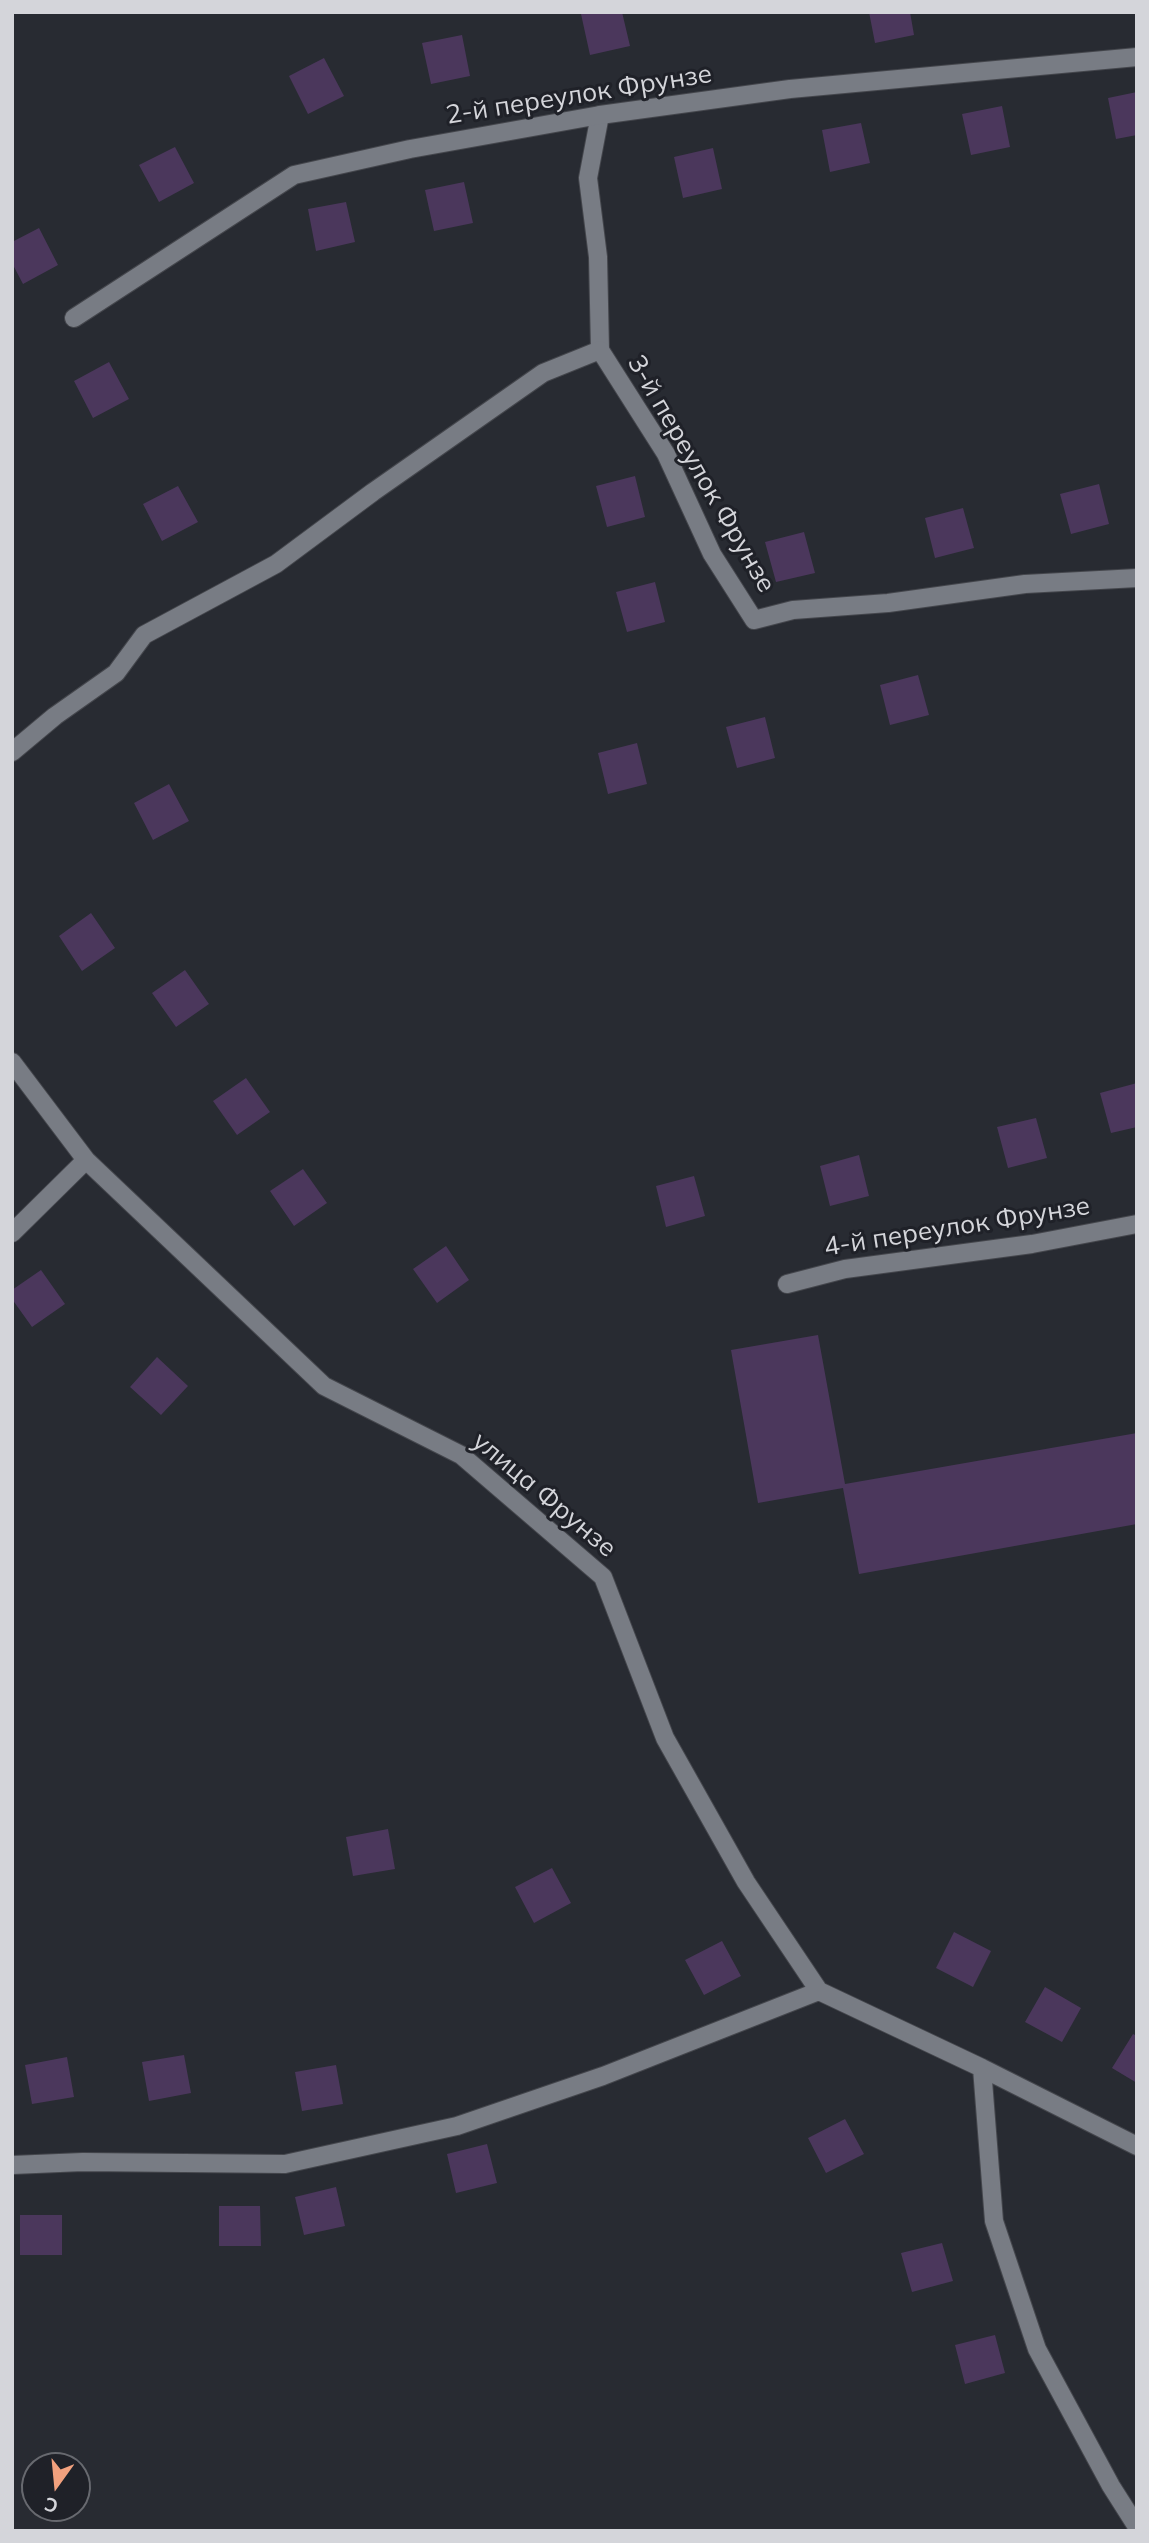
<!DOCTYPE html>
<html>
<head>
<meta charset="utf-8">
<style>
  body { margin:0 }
  #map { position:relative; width:1149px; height:2543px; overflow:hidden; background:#282b32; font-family:Mulish,sans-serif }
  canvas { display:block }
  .frame { position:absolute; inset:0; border:14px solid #d4d5da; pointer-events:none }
  .north { position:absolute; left:21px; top:2452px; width:70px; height:70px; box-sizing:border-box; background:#1f2128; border:2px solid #67696f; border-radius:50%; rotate:195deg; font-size:19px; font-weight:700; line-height:28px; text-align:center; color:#d4d5da }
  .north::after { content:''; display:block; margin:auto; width:24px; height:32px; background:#f2a17e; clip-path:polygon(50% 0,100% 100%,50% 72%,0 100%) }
</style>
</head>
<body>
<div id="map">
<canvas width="1149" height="2543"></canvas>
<div class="frame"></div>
<div class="north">С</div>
</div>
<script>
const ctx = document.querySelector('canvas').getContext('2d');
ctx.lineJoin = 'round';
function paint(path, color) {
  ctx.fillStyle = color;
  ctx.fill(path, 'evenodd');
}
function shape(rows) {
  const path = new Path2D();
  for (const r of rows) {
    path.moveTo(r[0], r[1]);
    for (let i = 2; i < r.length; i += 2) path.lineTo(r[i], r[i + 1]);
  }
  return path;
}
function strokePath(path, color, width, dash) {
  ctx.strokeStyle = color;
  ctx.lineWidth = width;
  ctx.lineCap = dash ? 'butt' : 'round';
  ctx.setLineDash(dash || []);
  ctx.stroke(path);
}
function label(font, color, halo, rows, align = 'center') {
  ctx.font = font + ' Mulish,sans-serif';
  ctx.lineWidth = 6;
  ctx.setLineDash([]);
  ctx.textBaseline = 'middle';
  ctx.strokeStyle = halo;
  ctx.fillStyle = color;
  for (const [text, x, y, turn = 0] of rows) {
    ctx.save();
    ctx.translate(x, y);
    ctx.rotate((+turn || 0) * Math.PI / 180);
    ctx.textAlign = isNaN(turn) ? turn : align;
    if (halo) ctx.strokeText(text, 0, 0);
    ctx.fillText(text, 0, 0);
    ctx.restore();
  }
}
paint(shape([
  [589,12,622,12,630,46,590,55,581,14],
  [869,12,910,12,914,35,875,43],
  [462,35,470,76,431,84,422,43],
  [324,58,344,96,308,114,289,76],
  [1137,92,1137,135,1116,139,1108,98],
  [1002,106,1010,147,971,155,962,114],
  [861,123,870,163,830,172,822,130],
  [175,147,194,183,159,202,139,165],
  [713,148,722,189,683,198,674,157],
  [464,182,473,223,434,231,425,190],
  [346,202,355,242,316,251,308,209],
  [39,228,58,265,23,284,12,263,12,242],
  [109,362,129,399,93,418,74,381],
  [635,476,645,517,607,527,596,486],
  [1099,484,1109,524,1071,534,1060,494],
  [178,486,198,522,162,541,143,504],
  [963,508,974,548,935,558,925,518],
  [804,532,815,573,776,582,765,542],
  [655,582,665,622,627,632,616,592],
  [918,675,929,715,890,725,880,685],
  [765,717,775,758,737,768,726,727],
  [637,743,647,784,608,794,598,753],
  [169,784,189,821,153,840,134,803],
  [91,913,115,948,82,971,59,936],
  [185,970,209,1004,176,1027,152,993],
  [246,1078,270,1112,237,1135,213,1101],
  [1137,1083,1137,1127,1111,1133,1100,1093],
  [1036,1118,1047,1158,1008,1168,997,1127],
  [859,1155,869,1196,830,1206,820,1166],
  [303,1169,327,1203,294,1226,270,1191],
  [694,1176,705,1216,666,1227,656,1186],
  [446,1246,469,1280,437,1303,413,1269],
  [41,1270,65,1304,32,1327,12,1299,12,1290],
  [818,1335,845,1484,1137,1433,1137,1524,859,1574,843,1488,758,1503,731,1350],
  [157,1357,188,1386,161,1415,130,1387],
  [388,1829,395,1869,353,1876,346,1837],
  [552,1868,571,1903,534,1923,515,1887],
  [954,1932,991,1951,973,1987,936,1968],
  [722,1941,741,1976,704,1995,685,1960],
  [1045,1987,1081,2008,1062,2042,1025,2022],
  [1133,2034,1137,2036,1137,2083,1112,2068],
  [184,2055,191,2093,149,2101,142,2062],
  [67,2057,74,2097,32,2104,25,2065],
  [336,2065,343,2104,302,2111,295,2072],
  [845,2119,864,2154,826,2173,808,2138],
  [487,2144,497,2183,456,2193,447,2154],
  [336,2187,345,2226,304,2235,295,2197],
  [219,2206,260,2206,261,2246,219,2246],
  [20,2215,62,2215,62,2255,20,2255],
  [942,2243,953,2281,912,2292,901,2253],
  [995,2335,1005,2373,965,2384,955,2345]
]), '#4b375c');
const lane = shape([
  [600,350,598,257,588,178,600,115]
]);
const street = shape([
  [74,318,294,175,410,149,600,115,790,89,1137,57],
  [12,752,55,716,116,673,144,635,276,564,373,492,543,373,600,350,666,454,712,554,754,620,793,610,888,603,1025,584,1137,578],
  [12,1062,86,1160,324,1386,461,1455,603,1577,665,1738,746,1882,819,1991],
  [12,1233,86,1160],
  [787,1284,845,1269,1032,1244,1137,1224],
  [819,1991,982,2068,1137,2146],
  [982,2068,994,2221,1037,2349,1111,2486,1137,2527],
  [12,2165,83,2162,285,2164,457,2126,603,2076,819,1991]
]);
strokePath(lane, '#44464c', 20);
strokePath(street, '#44464c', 20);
strokePath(lane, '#787c84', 18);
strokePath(street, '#787c84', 18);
label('26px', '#d4d5da', '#1f2128', [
  ["2-й переулок Фрунзе",579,95,-9],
  ["3-й переулок Фрунзе",701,474,60],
  ["4-й переулок Фрунзе",957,1227,-9],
  ["улица Фрунзе",544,1495,40]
]);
</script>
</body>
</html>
